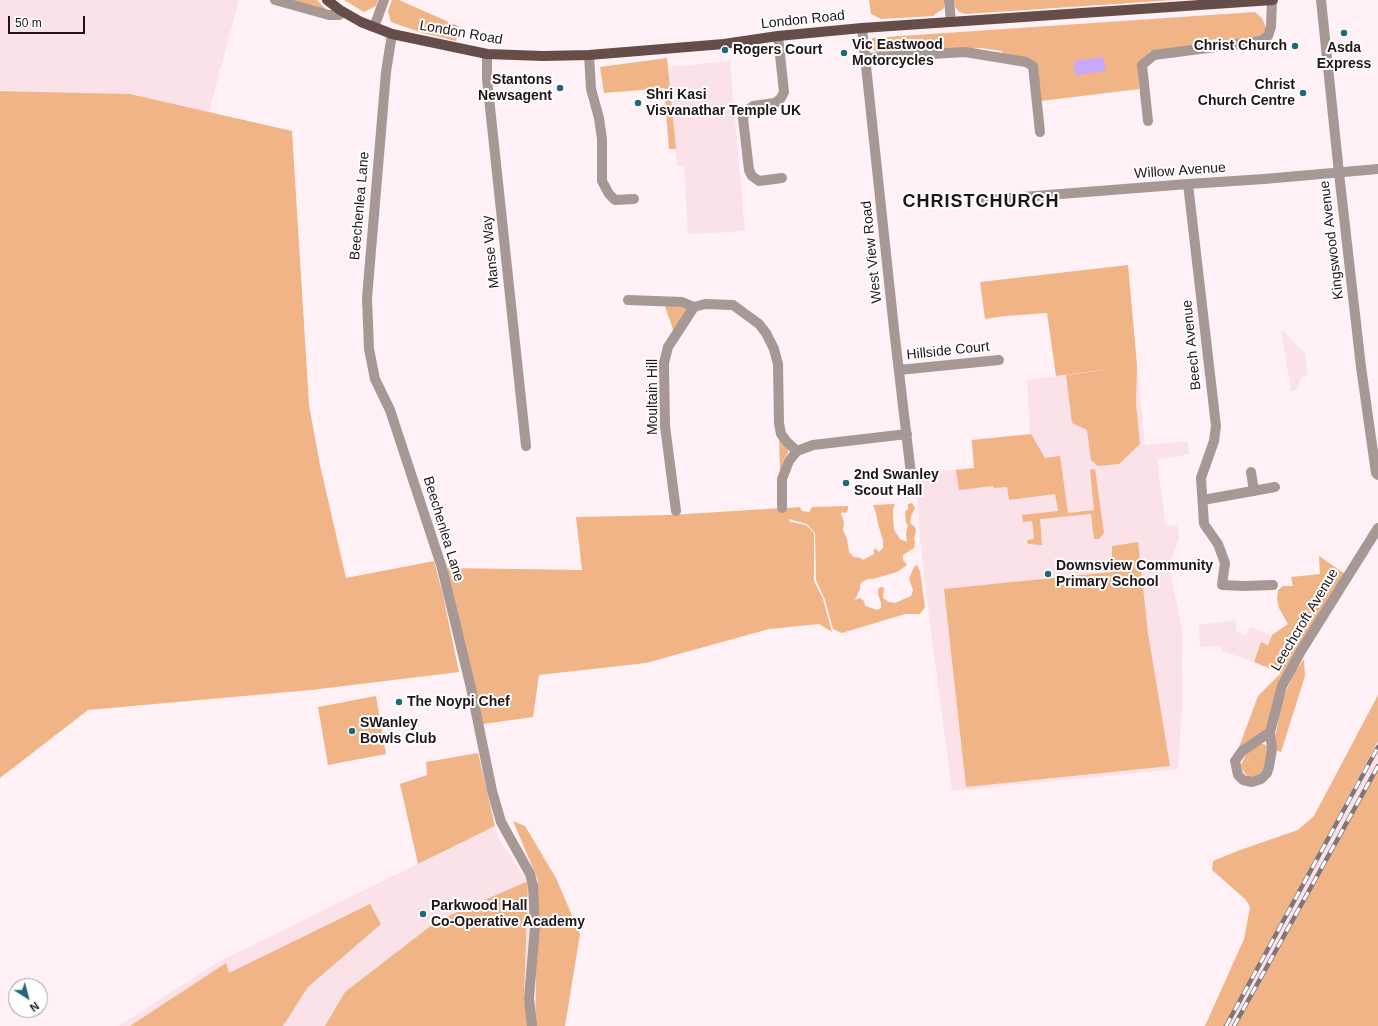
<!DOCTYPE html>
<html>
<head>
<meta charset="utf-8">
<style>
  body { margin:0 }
  #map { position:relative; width:1378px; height:1026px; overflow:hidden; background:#fff1f5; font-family:Helvetica,sans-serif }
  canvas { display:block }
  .north { position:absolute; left:8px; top:978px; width:40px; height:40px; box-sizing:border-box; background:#fff; border:1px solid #a6a1a3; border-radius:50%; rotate:144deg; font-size:11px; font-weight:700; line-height:16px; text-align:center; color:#211518 }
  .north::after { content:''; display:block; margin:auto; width:14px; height:18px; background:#206875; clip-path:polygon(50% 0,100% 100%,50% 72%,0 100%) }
  .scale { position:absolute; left:8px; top:16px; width:77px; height:18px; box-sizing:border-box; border:2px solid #211518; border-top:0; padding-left:5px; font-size:12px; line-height:14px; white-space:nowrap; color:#211518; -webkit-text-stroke:3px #fff; paint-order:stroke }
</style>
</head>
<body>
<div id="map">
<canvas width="1378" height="1026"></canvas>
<div class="north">N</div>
<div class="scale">50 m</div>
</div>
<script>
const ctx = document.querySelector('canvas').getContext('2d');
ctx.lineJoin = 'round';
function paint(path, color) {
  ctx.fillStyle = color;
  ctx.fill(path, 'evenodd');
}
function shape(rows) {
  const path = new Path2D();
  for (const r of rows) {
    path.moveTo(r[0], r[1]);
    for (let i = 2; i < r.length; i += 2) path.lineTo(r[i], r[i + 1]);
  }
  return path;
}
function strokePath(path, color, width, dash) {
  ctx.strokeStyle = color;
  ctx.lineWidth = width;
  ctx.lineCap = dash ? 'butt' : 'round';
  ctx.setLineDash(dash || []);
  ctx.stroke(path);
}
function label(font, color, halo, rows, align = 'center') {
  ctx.font = font + ' Helvetica,sans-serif';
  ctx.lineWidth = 4;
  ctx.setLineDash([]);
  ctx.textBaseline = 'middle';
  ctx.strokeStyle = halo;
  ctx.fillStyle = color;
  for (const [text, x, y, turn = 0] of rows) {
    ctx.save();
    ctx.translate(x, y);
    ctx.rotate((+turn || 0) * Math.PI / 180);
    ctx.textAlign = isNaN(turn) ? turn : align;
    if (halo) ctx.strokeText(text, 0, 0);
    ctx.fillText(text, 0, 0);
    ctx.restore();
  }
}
paint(shape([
  [0,0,239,0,209,112,130,94,0,90],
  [722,60,724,62,730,61,745,231,688,234,684,165,677,166,667,68,676,66,720,62],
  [1281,331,1284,331,1305,354,1308,375,1305,375,1300,380,1297,390,1291,391],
  [1137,366,1145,445,1188,441,1189,454,1157,460,1166,526,1177,525,1179,538,1170,564,1173,585,1182,628,1182,711,1178,769,952,791,929,617,920,538,916,473,973,468,971,440,1030,434,1027,380],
  [1235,620,1237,632,1246,636,1250,627,1271,635,1268,644,1261,642,1254,662,1222,651,1220,645,1200,648,1199,625],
  [1378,695,1378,815,1256,1026,1205,1026,1298,830,1314,816],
  [495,826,499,840,528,881,531,896,528,1026,119,1026,218,962]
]), '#fbe2e8');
paint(shape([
  [293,0,317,0,326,9,326,10],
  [344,0,378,0,376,6,364,12],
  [392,0,399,0,460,27,456,41,423,33,391,22,388,11],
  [869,0,945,0,944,8,933,16,881,19,871,14],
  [954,0,1175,0,966,14,959,12,955,7],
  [1255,12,1262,18,1267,30,1261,37,1222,42,1218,39,1199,41,1195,46,1150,51,1138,64,1139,89,1041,101,1037,67,1005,55,1001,51,981,48,880,54,872,49,872,38],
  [667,58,676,149,669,149,664,88,604,93,600,67],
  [0,91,130,94,292,131,309,405,320,465,346,578,434,561,443,595,459,672,311,690,88,710,0,778],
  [1128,265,1137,365,1136,403,1140,444,1119,464,1098,466,1091,460,1087,430,1072,423,1066,375,1125,367,1056,376,1047,313,1005,316,985,319,980,282],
  [663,301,694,308,675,335],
  [1031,434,1045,458,1060,456,1068,513,1094,510,1090,470,1095,469,1104,533,1099,539,1094,539,1091,514,1040,519,1042,545,1028,544,1027,540,1034,539,1032,521,1023,522,1022,515,1058,511,1055,494,1009,500,1007,487,994,488,993,486,959,490,956,470,974,468,972,440],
  [779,435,788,446,788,453,784,459,780,472],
  [912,503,915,508,911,516,910,523,915,527,916,531,914,539,915,542,914,548,903,555,903,560,907,565,897,572,873,579,868,579,862,582,860,585,860,589,855,600,860,598,864,601,865,606,877,610,881,608,881,603,878,594,878,589,881,587,884,588,883,598,889,602,895,603,911,596,913,590,909,579,914,567,917,565,920,571,925,607,920,614,905,614,842,633,833,629,825,600,816,580,815,533,807,524,789,519,790,522,806,525,814,533,814,581,823,599,832,632,819,624,769,629,646,663,539,675,533,717,483,724,447,568,582,570,576,517,671,515,782,508,785,512,787,508,800,507,802,511,809,512,812,507,848,506,848,510,846,513,842,512,841,514,844,522,843,530,847,539,849,552,854,557,861,558,863,560,874,554,874,550,875,548,879,552,883,548,883,540,878,524,876,513,873,505,895,504,893,509,893,515,894,530,900,539,907,542,906,534,907,528,908,526,906,522,905,512,908,509,908,504],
  [1138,542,1148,633,1170,766,966,787,944,589,1112,572,1112,546],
  [1319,556,1345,574,1301,646,1268,727,1239,747,1258,696,1281,673,1254,662,1261,642,1268,645,1272,635,1288,624,1279,608,1277,599,1278,590,1283,586,1293,586,1291,577,1320,574],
  [1304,659,1305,676,1281,752,1275,750,1276,733,1281,705,1287,689,1295,672],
  [1378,695,1378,741,1225,1026,1205,1026,1244,939,1250,907,1246,900,1212,870,1213,861,1240,850,1298,830,1314,816],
  [376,696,386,754,328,765,318,707],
  [1259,744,1264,744,1268,747,1265,767,1257,776,1252,777,1246,775,1242,769,1241,765,1247,752],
  [478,753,495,826,418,864,400,784,427,775,426,762],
  [1378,764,1378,1026,1234,1026],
  [513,821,525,826,556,878,580,934,565,1026,535,1026,538,880],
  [528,881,524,999,529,1026,325,1026,345,992,437,921],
  [370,904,381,924,308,987,283,1026,130,1026,226,963,229,973]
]), '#f0b486');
paint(shape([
  [1103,57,1106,71,1075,75,1074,61]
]), '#c8a8fd');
strokePath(shape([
  [275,0,329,15,339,15,343,12],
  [949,0,951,21],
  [1321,0,1339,173,1361,367,1376,473,1378,475],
  [374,27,384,0],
  [862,28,894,329,911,474],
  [392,34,386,72,367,298,369,349,375,379,390,410,442,568,471,688,492,791,501,822,530,874,533,885,535,927,529,998,532,1026],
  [778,36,784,92,781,98,775,103,753,106,747,111,743,118,749,170,752,176,759,181,782,178],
  [487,54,487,79,526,446],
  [589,55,591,89,599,118,602,139,602,181,609,194,615,200,634,199],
  [866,58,965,52,1026,62,1033,66,1040,132],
  [1148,121,1142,65,1154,55,1261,41,1268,36,1271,27,1272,0],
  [1188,184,1216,426,1214,441,1201,478,1204,524,1218,544,1225,563,1222,585,1244,586,1273,585],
  [984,200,1188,184,1264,179,1378,169],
  [628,300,682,302,694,307],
  [899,370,999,360],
  [1251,472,1254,491],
  [1203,500,1275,487],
  [782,508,782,479,789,461,797,451],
  [676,511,665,426,664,363,668,347,694,307,705,304,733,305,759,324,766,333,774,349,778,364,779,423,781,434,787,442,797,451,813,445,907,434],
  [1270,732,1242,751,1235,761,1238,775,1243,780,1252,782,1261,779,1267,773,1269,767,1272,749,1270,732,1282,686,1301,651,1378,528]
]), '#a79896', 10);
strokePath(shape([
  [327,0,340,10,361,22,392,34,487,54,543,56,589,55,724,44,778,36,862,28,1273,0]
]), '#654d49', 10);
const rail = shape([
  [1226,1026,1378,747],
  [1234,1026,1378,766]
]);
strokePath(rail, '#827579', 4.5);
strokePath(rail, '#fff', 3, [9]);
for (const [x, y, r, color] of [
  [1344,33,4,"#206875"],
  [1295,46,4,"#206875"],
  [725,50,4,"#206875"],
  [844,53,4,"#206875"],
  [560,88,4,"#206875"],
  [1303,93,4,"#206875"],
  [638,103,4,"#206875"],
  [846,483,4,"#206875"],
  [1048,574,4,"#206875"],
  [399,702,4,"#206875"],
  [352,731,4,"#206875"],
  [423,914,4,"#206875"]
]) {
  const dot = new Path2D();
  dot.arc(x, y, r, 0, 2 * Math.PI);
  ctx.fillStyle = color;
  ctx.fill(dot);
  strokePath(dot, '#fff', 1.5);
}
label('14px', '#211518', '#fff', [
  ["London Road",803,20,-6],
  ["London Road",461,33,10],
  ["Willow Avenue",1180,171,-4],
  ["Beechenlea Lane",360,206,-85],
  ["Kingswood Avenue",1332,240,-97],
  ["Manse Way",491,252,-96],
  ["West View Road",872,252,-96],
  ["Beech Avenue",1192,345,-96],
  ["Hillside Court",948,351,-6],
  ["Moultain Hill",653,397,-90],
  ["Beechenlea Lane",443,529,73],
  ["Leechcroft Avenue",1305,620,-59]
]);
label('bold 14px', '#211518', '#fff', [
  ["Vic Eastwood",852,45],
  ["Motorcycles",852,61],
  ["Christ Church",1287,46,"right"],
  ["Asda",1344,48,"center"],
  ["Express",1344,64,"center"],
  ["Rogers Court",733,50],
  ["Stantons",552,80,"right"],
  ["Newsagent",552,96,"right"],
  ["Christ",1295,85,"right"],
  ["Church Centre",1295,101,"right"],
  ["Shri Kasi",646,95],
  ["Visvanathar Temple UK",646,111],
  ["2nd Swanley",854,475],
  ["Scout Hall",854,491],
  ["Downsview Community",1056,566],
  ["Primary School",1056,582],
  ["The Noypi Chef",407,702],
  ["SWanley",360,723],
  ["Bowls Club",360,739],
  ["Parkwood Hall",431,906],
  ["Co-Operative Academy",431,922]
], 'left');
ctx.letterSpacing = '1px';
label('bold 18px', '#211518', '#fff', [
  ["CHRISTCHURCH",981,202]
]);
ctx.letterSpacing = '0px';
</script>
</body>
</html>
